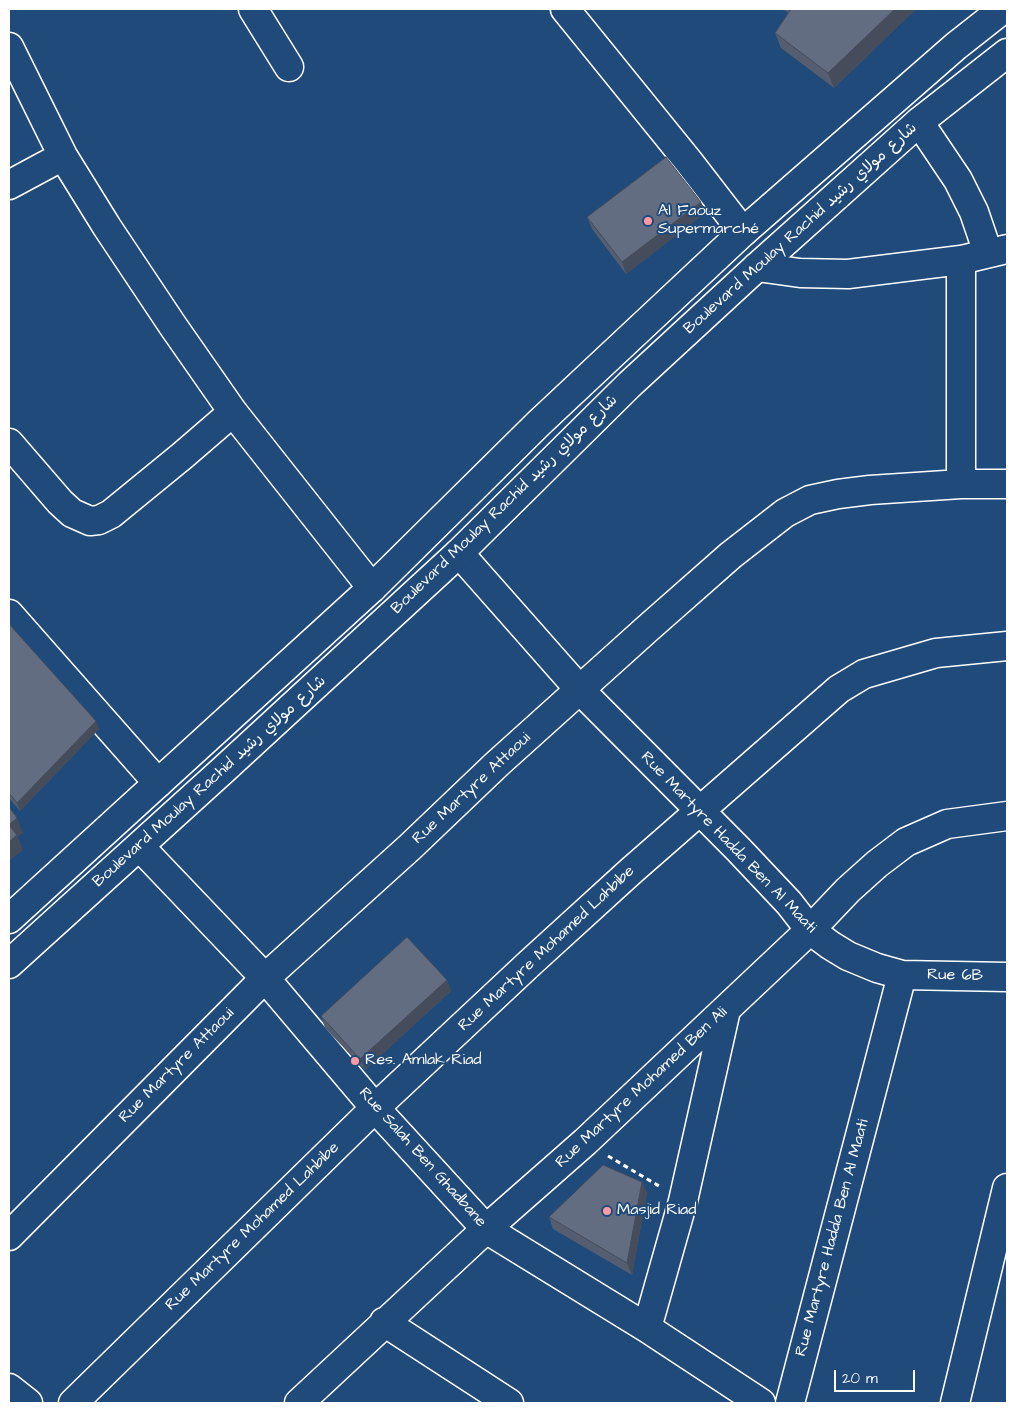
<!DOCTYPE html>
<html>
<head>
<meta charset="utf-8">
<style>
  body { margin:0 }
  #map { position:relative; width:1016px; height:1412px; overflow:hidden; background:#1f4a7a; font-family:"Architects Daughter",sans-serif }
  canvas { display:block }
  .frame { position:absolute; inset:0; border:10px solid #fff; pointer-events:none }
  .scale { position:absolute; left:834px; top:1370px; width:81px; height:22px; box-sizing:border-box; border:2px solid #fff; border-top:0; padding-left:6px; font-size:15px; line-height:18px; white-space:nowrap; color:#fff; -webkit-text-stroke:4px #1f4a7a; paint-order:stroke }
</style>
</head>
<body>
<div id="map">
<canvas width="1016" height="1412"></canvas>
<div class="frame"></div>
<div class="scale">20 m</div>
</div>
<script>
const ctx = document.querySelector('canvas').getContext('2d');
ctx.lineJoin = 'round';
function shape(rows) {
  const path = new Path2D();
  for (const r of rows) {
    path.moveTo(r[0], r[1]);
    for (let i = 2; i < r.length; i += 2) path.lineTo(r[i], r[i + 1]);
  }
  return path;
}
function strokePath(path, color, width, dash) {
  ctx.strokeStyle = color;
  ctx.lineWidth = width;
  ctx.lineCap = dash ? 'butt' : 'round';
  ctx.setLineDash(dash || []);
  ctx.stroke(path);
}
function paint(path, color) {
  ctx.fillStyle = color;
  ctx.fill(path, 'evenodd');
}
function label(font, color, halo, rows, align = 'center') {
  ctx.font = font + ' "Architects Daughter","Playpen Sans Arabic",sans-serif';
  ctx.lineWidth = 4;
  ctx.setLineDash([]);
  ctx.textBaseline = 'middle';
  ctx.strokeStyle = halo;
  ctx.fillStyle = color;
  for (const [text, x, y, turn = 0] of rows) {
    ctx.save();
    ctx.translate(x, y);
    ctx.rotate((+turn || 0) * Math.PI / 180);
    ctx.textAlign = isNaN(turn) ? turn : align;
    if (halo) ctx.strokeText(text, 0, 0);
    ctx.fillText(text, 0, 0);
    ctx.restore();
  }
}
const minor = shape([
  [253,9,289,67],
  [565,9,689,162,743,232],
  [9,47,63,156,107,227,173,326,233,412,372,588],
  [919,122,958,180,974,212,988,253],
  [9,185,63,156],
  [757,267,800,273,848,274,961,260,1007,249],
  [9,443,60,502,72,513,90,521,99,520,111,514,182,456,233,412],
  [961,484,961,260],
  [459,553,580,690,739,850,789,903,810,930,830,945,848,956,877,968,902,975,1007,977],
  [9,614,158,783],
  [140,847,265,978,375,1108,486,1229,647,1328,761,1403],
  [9,1236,265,978,410,847,497,764,647,629,731,555,785,513,810,500,838,494,870,490,961,484,1007,484],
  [384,1322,509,1403],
  [647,1328,683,1201,726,1010],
  [9,1388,28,1403],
  [73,1403,375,1108,530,963,631,871,839,689,864,674,936,653,1007,646],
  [299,1403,486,1229,585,1142,810,930,848,890,877,864,906,842,947,824,1007,816],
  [790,1403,902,975],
  [955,1403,1007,1188]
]);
const major = shape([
  [9,919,372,588,539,423,743,232,956,46,1003,9],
  [9,964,222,771,459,553,630,384,757,267,919,122,1007,53]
]);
strokePath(minor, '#fff', 31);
strokePath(major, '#fff', 31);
strokePath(shape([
  [608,1156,659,1186]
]), '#fff', 3, [5, 4]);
strokePath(minor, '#1f4a7a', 28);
strokePath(major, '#1f4a7a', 28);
paint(shape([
  [783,9,916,9,834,88,781,48,775,33,788,13],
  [705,213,626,274,592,229,587,217],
  [9,624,99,729,20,811,9,798],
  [447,980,451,991,365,1070,325,1028,321,1016],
  [642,1182,647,1193,632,1275,553,1229,549,1217]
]), '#545e70');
paint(shape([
  [895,9,916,9,834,88,828,73],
  [701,202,705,213,626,274,622,262],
  [96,721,99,729,20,811,17,803],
  [17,818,23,833,18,837,23,850,9,861,9,825],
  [447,980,451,991,365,1070,360,1059],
  [642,1182,647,1193,632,1275,627,1263]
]), '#454c5b');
const building = shape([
  [791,9,895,9,828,73,775,33,791,9],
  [666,157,701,202,622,262,587,217,666,157],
  [9,624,96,721,17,803,9,793,9,624],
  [9,807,17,818,9,825,9,807],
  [9,825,17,835,9,842,9,825],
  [407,937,447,980,360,1059,321,1016,407,937],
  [603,1165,642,1182,627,1263,549,1217,603,1165]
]);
paint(building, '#626d82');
strokePath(building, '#454c5b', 1);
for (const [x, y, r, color] of [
  [648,221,5,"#ff9aa2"],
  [355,1061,5,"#ff9aa2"],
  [607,1211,5,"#ff9aa2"]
]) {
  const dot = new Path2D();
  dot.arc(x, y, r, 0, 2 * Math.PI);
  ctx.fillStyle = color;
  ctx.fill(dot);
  strokePath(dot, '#1f4a7a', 2);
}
label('16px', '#fff', '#1f4a7a', [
  ["Al Faouz",658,212],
  ["Supermarché",658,230],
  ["Res. Amlak Riad",365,1061],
  ["Masjid Riad",617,1211]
], 'left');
label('16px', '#fff', '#1f4a7a', [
  ["Boulevard Moulay Rachid شارع مولاي رشيد",801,229,-42],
  ["Boulevard Moulay Rachid شارع مولاي رشيد",505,505,-44],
  ["Boulevard Moulay Rachid شارع مولاي رشيد",210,782,-42],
  ["Rue Martyre Attaoui",472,789,-43],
  ["Rue Martyre Hadda Ben Al Maati",728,843,46],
  ["Rue Martyre Mohamed Lahbibe",547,949,-43],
  ["Rue 6B",955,976,1],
  ["Rue Martyre Attaoui",177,1066,-45],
  ["Rue Martyre Mohamed Ben Ali",642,1088,-43],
  ["Rue Salah Ben Ghadbane",422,1158,48],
  ["Rue Martyre Mohamed Lahbibe",253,1227,-44],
  ["Rue Martyre Hadda Ben Al Maati",833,1238,-75]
]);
</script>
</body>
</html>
